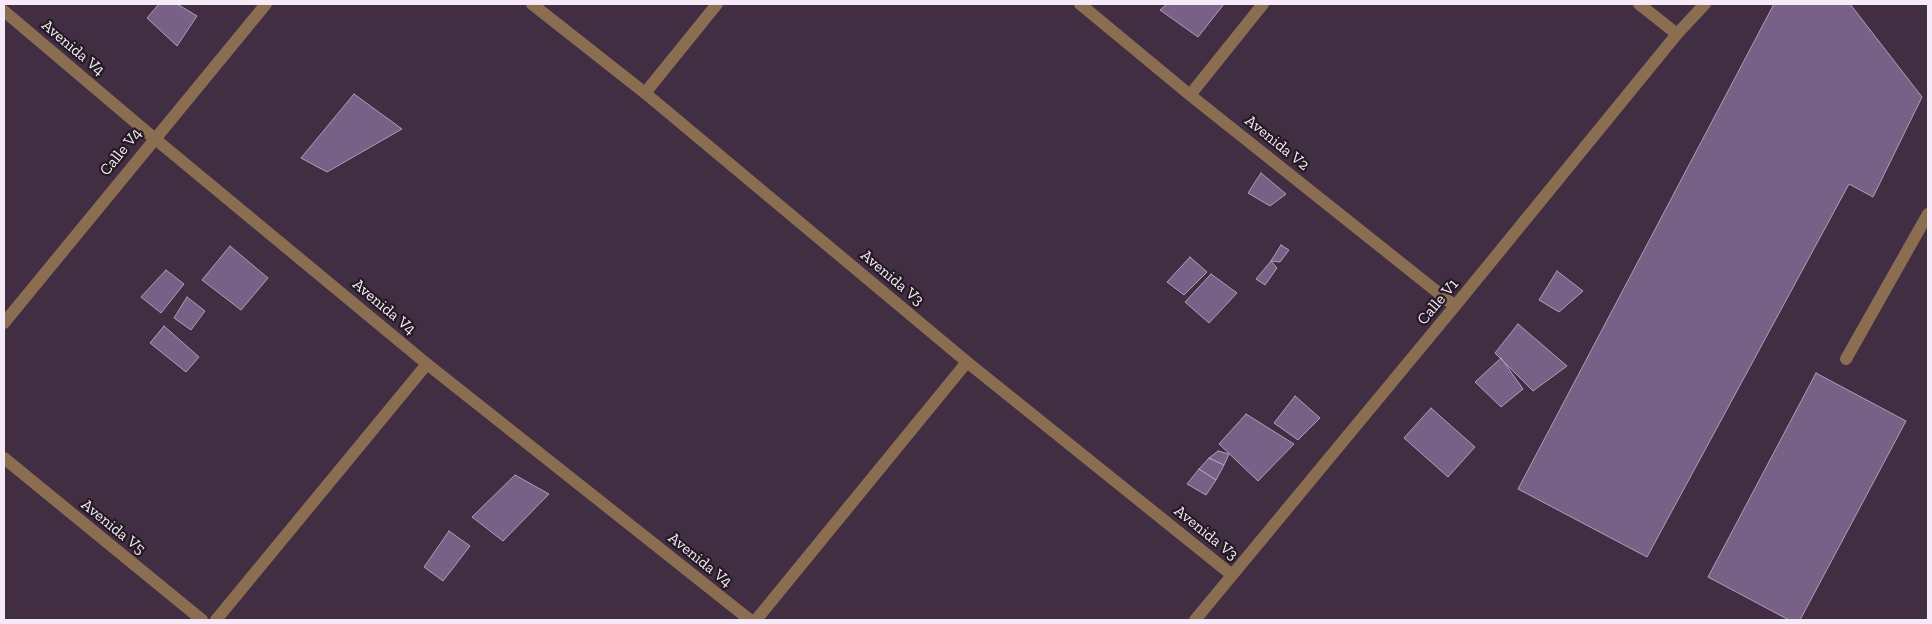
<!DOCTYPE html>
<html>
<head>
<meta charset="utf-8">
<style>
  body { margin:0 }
  #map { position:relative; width:1932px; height:624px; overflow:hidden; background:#422e43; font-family:"Zilla Slab",serif }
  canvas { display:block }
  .frame { position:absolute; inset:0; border:5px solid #f7eaf8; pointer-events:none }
</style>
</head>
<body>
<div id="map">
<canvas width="1932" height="624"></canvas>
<div class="frame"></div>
</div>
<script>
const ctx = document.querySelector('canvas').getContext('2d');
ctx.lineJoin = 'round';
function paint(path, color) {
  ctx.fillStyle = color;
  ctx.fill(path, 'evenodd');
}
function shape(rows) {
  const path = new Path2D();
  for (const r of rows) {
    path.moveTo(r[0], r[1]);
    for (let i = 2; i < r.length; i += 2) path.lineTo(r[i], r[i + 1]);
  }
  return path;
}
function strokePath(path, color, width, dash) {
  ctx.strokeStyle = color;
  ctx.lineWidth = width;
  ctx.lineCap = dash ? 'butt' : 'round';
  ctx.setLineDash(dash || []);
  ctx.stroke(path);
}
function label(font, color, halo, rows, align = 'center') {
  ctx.font = font + ' "Zilla Slab",serif';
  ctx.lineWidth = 4.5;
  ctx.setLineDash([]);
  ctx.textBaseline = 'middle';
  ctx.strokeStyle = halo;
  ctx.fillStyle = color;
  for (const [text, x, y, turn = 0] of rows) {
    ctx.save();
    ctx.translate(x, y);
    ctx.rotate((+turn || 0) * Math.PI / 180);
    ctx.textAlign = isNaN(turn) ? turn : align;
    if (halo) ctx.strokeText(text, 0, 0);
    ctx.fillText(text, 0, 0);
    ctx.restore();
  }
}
const building = shape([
  [159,4,177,4,197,16,177,46,147,18,159,4],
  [1167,4,1224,4,1198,37,1160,10,1167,4],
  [1774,4,1850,4,1922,97,1873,197,1849,184,1647,557,1518,489,1774,4],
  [354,94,402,129,327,172,301,158,354,94],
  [1261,173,1286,194,1270,206,1248,193,1261,173],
  [1281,245,1289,250,1280,262,1271,261,1281,245],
  [230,246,268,278,241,310,202,280,230,246],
  [1190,257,1207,272,1184,295,1167,282,1190,257],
  [1271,261,1277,268,1265,285,1256,279,1271,261],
  [166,270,184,284,161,313,141,297,166,270],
  [1557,271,1583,291,1559,312,1539,300,1557,271],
  [1211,274,1237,293,1209,323,1185,302,1211,274],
  [187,297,205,311,191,330,174,318,187,297],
  [1518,324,1567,366,1533,391,1495,353,1518,324],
  [164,326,199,357,186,372,150,343,164,326],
  [1501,358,1523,389,1501,407,1475,382,1501,358],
  [1816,373,1906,421,1800,620,1789,620,1708,577,1816,373],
  [1295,396,1320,418,1298,440,1274,423,1295,396],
  [1431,408,1475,447,1448,477,1404,438,1431,408],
  [1246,414,1294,444,1258,481,1219,444,1246,414],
  [1218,451,1229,454,1224,465,1209,458,1218,451],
  [1209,458,1224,465,1216,480,1199,469,1209,458],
  [1199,469,1216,480,1206,495,1187,484,1199,469],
  [515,475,549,494,503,541,472,517,515,475],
  [449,531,470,546,443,581,424,567,449,531]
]);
paint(building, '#786186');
strokePath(building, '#af9eba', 1);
strokePath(shape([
  [532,4,645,93,967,362,1232,575],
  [1080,4,1190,95,1455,306],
  [1639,4,1677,34],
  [4,11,154,138,427,364,750,620],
  [645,93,717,4],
  [1190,95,1263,4],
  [4,323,266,4],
  [1846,359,1928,214],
  [4,458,202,620],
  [216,620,427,364],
  [756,620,967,362],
  [1195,620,1455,306,1677,34,1705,4]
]), '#8b6d51', 12);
label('16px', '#f7eaf8', '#231a23', [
  ["Avenida V4",73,48,40],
  ["Avenida V2",1277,143,39],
  ["Calle V4",121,152,-51],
  ["Avenida V3",892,278,40],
  ["Calle V1",1438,302,-50],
  ["Avenida V4",384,307,40],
  ["Avenida V5",113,527,39],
  ["Avenida V3",1206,533,39],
  ["Avenida V4",700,560,39]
]);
</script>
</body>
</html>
